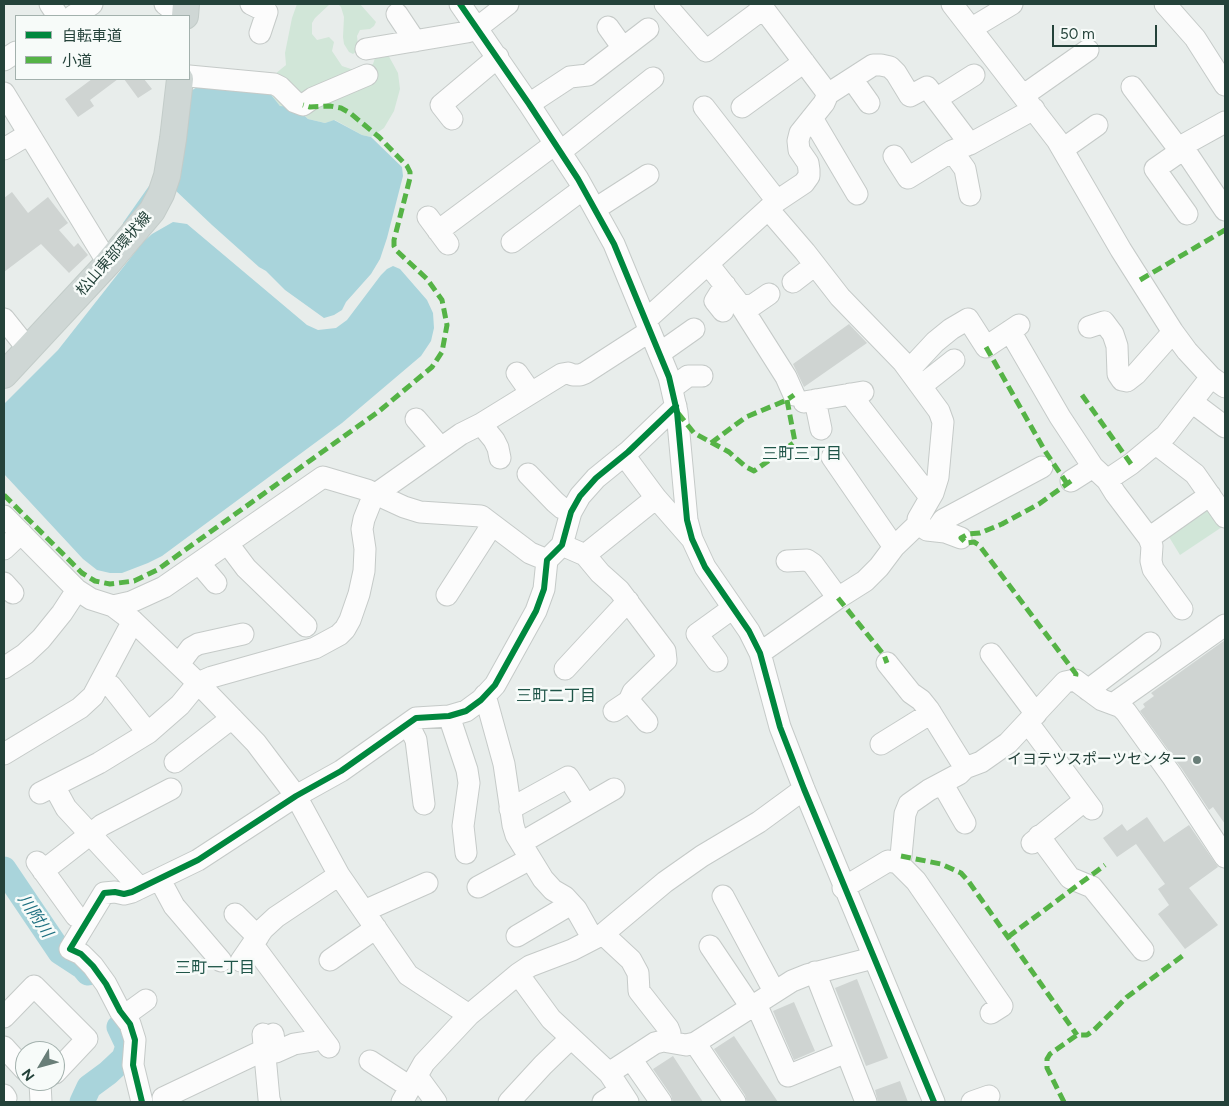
<!DOCTYPE html>
<html>
<head>
<meta charset="utf-8">
<style>
  body { margin:0 }
  #map { position:relative; width:1229px; height:1106px; overflow:hidden; background:#e8edeb; font-family:Figtree,"Noto Sans JP",sans-serif }
  canvas { display:block }
  .frame { position:absolute; inset:0; border:5px solid #24423a; pointer-events:none }
  .legend { position:absolute; left:15px; top:15px; width:175px; height:65px; box-sizing:border-box; background:#f7fbf9; border:1px solid #a3b1ad; margin:0; padding:6px 9px; list-style:none; font-size:15px; color:#24423a }
  .legend li { display:flex; align-items:center; gap:10px; height:25px }
  .legend b { width:25px; border:1px solid #a3b1ad }
  .north { position:absolute; left:15px; top:1041px; width:50px; height:50px; box-sizing:border-box; background:#f7fbf9; border:1px solid #a3b1ad; border-radius:50%; rotate:233deg; font-size:14px; font-weight:700; line-height:20px; text-align:center; color:#24423a }
  .north::after { content:''; display:block; margin:auto; width:18px; height:22px; background:#697e78; clip-path:polygon(50% 0,100% 100%,50% 72%,0 100%) }
  .scale { position:absolute; left:1052px; top:25px; width:105px; height:22px; box-sizing:border-box; border:2px solid #24423a; border-top:0; padding-left:6px; font-size:15px; line-height:18px; white-space:nowrap; color:#24423a; -webkit-text-stroke:4px #f7fbf9; paint-order:stroke }
</style>
</head>
<body>
<div id="map">
<canvas width="1229" height="1106"></canvas>
<div class="frame"></div>
<ul class="legend">
<li><b style="height:6px;background:#00873e"></b>自転車道</li>
<li><b style="height:6px;background:#55b346"></b>小道</li>
</ul>
<div class="north">N</div>
<div class="scale">50 m</div>
</div>
<script>
const ctx = document.querySelector('canvas').getContext('2d');
ctx.lineJoin = 'round';
function paint(path, color) {
  ctx.fillStyle = color;
  ctx.fill(path, 'evenodd');
}
function shape(rows) {
  const path = new Path2D();
  for (const r of rows) {
    path.moveTo(r[0], r[1]);
    for (let i = 2; i < r.length; i += 2) path.lineTo(r[i], r[i + 1]);
  }
  return path;
}
function strokePath(path, color, width, dash) {
  ctx.strokeStyle = color;
  ctx.lineWidth = width;
  ctx.lineCap = dash ? 'butt' : 'round';
  ctx.setLineDash(dash || []);
  ctx.stroke(path);
}
function label(font, color, halo, rows, align = 'center') {
  ctx.font = font + ' Figtree,"Noto Sans JP",sans-serif';
  ctx.lineWidth = 5;
  ctx.setLineDash([]);
  ctx.textBaseline = 'middle';
  ctx.strokeStyle = halo;
  ctx.fillStyle = color;
  for (const [text, x, y, turn = 0] of rows) {
    ctx.save();
    ctx.translate(x, y);
    ctx.rotate((+turn || 0) * Math.PI / 180);
    ctx.textAlign = isNaN(turn) ? turn : align;
    if (halo) ctx.strokeText(text, 0, 0);
    ctx.fillText(text, 0, 0);
    ctx.restore();
  }
}
paint(shape([
  [297,4,360,4,376,22,374,26,370,29,360,30,357,36,358,45,357,51,353,54,349,52,344,44,343,37,344,17,341,7,338,4,330,4,315,18,312,23,312,34,317,40,329,37,334,42,332,51,342,66,351,69,363,70,373,64,377,52,386,51,398,73,400,89,394,111,384,128,371,137,362,135,335,120,325,123,308,119,295,107,280,106,265,87,270,78,286,65,285,53,292,18],
  [1206,503,1222,527,1180,555,1166,532]
]), '#d1e6d8');
paint(shape([
  [204,83,265,87,280,106,295,107,308,119,325,123,334,120,362,135,371,137,402,167,403,176,387,238,380,259,371,274,346,302,342,310,334,315,324,318,285,290,266,271,259,267,212,225,174,189,189,92],
  [173,222,187,224,307,325,318,330,336,328,347,320,381,275,387,269,393,266,400,269,427,300,433,313,434,328,431,341,421,356,342,423,162,556,148,563,122,573,110,573,97,570,83,559,4,474,4,404,58,350,143,242,152,234]
]), '#a9d4db');
strokePath(shape([
  [125,224,151,187]
]), '#a9d4db', 4.5);
strokePath(shape([
  [4,869,60,952,83,967,88,973],
  [82,1102,89,1087,108,1073,124,1058,128,1046,119,1027]
]), '#a9d4db', 25);
paint(shape([
  [92,79,118,79,90,100,94,106,78,117,65,99],
  [124,79,144,79,152,89,138,98],
  [12,192,28,213,48,197,68,223,59,230,74,247,78,243,88,255,69,273,41,244,4,272,4,198],
  [849,324,867,343,804,387,793,364],
  [1225,640,1225,824,1213,807,1209,810,1182,769,1140,711,1145,707,1143,704,1154,696,1151,693],
  [1147,817,1164,842,1189,825,1218,867,1189,888,1218,925,1185,949,1158,914,1169,905,1158,889,1165,884,1136,844,1117,857,1103,838,1122,824,1127,831],
  [857,979,888,1058,866,1066,835,988],
  [794,1002,815,1051,794,1060,773,1011],
  [734,1036,778,1102,747,1102,745,1095,714,1049],
  [673,1056,703,1102,673,1102,671,1095,653,1069],
  [900,1081,908,1102,878,1102,875,1090]
]), '#cfd4d2');
const minor = shape([
  [50,4,58,16],
  [165,4,174,11,185,15],
  [251,4,267,12,260,33],
  [460,4,529,104,578,179,614,244,669,377,677,412,687,520,692,539,705,567,749,631,760,653,780,727,804,789,934,1102],
  [665,4,706,51,764,8],
  [760,4,828,94],
  [952,4,1057,140,1121,250,1173,332,1187,351,1211,377,1225,387],
  [1165,4,1195,38,1225,85],
  [397,14,415,41],
  [73,16,92,4],
  [608,27,623,48],
  [972,28,1012,4],
  [366,49,467,32,477,28,508,4],
  [4,60,16,52],
  [189,76,274,84,280,87,295,102,303,105,313,98,367,75],
  [852,79,869,103],
  [1132,87,1178,148,1178,153,1155,169,1187,214],
  [4,93,108,263],
  [1024,95,1088,50],
  [936,99,974,75],
  [529,104,570,77,588,75,648,29],
  [704,107,777,201],
  [742,107,804,62],
  [812,118,857,194],
  [452,119,441,105,498,57],
  [1182,146,1225,210],
  [1178,148,1225,122],
  [4,149,29,134],
  [1063,149,1097,125],
  [952,151,965,169,970,195],
  [560,152,653,78],
  [894,156,908,178,952,151,970,144],
  [595,209,648,175],
  [768,209,805,252,840,297,903,362,939,411,943,422,938,477,933,493,918,519,918,524,927,530,945,532,961,538],
  [428,217,448,244],
  [438,231,555,144],
  [512,242,583,189],
  [708,264,741,306,786,377,794,395],
  [793,282,815,265],
  [741,306,753,305,769,294],
  [723,311,715,301,725,285],
  [4,319,28,349],
  [646,320,777,201,804,183,809,176,809,170,808,163,799,150,798,141,800,133,824,103,828,94,873,65,881,65,890,67,896,73,910,96,927,87,970,144,1034,109],
  [1089,327,1104,322,1113,334,1117,346,1118,374,1122,380,1127,381,1136,374,1173,332],
  [1010,331,1060,417,1093,467,1107,480,1115,493,1149,538,1152,546,1151,561,1153,569,1182,609],
  [660,353,694,329],
  [909,370,935,342,951,329,968,319,986,347,1019,325],
  [517,373,531,393],
  [921,386,954,360],
  [672,388,688,376,702,376],
  [850,394,930,497],
  [815,400,821,429],
  [804,402,863,392],
  [1192,402,1225,427],
  [416,419,441,448],
  [481,424,494,440,498,448,500,458],
  [1156,444,1195,474,1225,517],
  [624,455,656,498,691,538],
  [832,457,894,547],
  [528,474,555,502,562,508,571,512],
  [1107,480,1131,464,1166,435,1211,377],
  [1071,481,1093,467],
  [4,516,77,590,91,599,113,606,133,621,198,683,256,743,296,796,339,875,408,975,469,1015],
  [936,530,943,520,1042,467],
  [1149,538,1210,495],
  [228,544,246,568,306,626],
  [562,545,585,555,600,573,619,590,665,651,666,660,633,692,629,701,614,711],
  [4,549,21,533],
  [585,555,656,498],
  [787,561,807,560,813,564,838,598],
  [199,563,216,583],
  [4,583,13,593],
  [447,595,492,525],
  [113,606,131,602,164,587,323,477,367,490,404,507,420,512,481,516,530,553,547,560],
  [760,653,838,598,865,581,879,567,894,547,918,524],
  [991,654,1036,714],
  [717,661,697,634,733,608],
  [887,663,911,693,921,700,929,710,965,768],
  [179,664,191,648,198,644,243,634],
  [4,668,25,654,41,639,62,613,77,590],
  [565,669,628,601],
  [102,681,111,686,148,733],
  [1088,690,1150,643],
  [485,695,504,764,513,825,516,835,543,879,553,890,565,897,576,909,593,939],
  [629,701,647,722],
  [1113,704,1225,625],
  [449,716,467,770,469,783,463,826,466,853],
  [1028,723,1092,809],
  [408,724,416,740,424,804],
  [881,744,931,713],
  [4,754,80,708,93,696,133,621],
  [175,762,232,718],
  [942,783,965,823],
  [54,786,66,808,140,888],
  [40,793,99,763,148,733,180,705,198,683,212,677,315,648,339,635,345,629,350,620,359,594,364,571,365,549,362,529,364,519,372,499,376,494,461,434,481,424,562,374,568,373,573,375,580,375,585,373,650,331],
  [510,809,568,777,586,805],
  [1039,836,1070,878,1092,887,1143,950],
  [521,843,614,789],
  [1032,843,1085,800],
  [37,862,76,916],
  [898,863,901,856,905,814,909,804,929,790,959,774,965,768,981,762,1008,743,1065,682,1075,680,1102,700,1121,707,1126,712,1172,776,1225,857],
  [43,871,102,825,171,789],
  [160,880,174,906,221,961],
  [478,887,530,859],
  [843,888,888,861,898,863,916,881,1002,1006,991,1013],
  [723,896,774,991],
  [364,911,427,883],
  [235,914,258,937],
  [603,934,631,960,638,973,639,991,668,1028,670,1033,669,1041],
  [517,936,571,904],
  [253,945,329,1047],
  [710,946,751,1007],
  [330,960,376,928],
  [241,961,263,929,276,917,339,875],
  [815,972,866,1102],
  [518,974,530,966,572,950,603,934,665,882,702,856,759,822,804,789],
  [756,1004,788,1076,846,1052],
  [124,1016,146,1000],
  [4,1017,34,986,87,1039,55,1073],
  [263,1034,269,1099,270,1102],
  [273,1034,276,1052,294,1044,313,1041,320,1036],
  [695,1043,735,1102],
  [4,1047,25,1070],
  [631,1059,661,1102],
  [370,1061,410,1087],
  [609,1073,655,1043,663,1041,686,1045,695,1043,792,981,807,975,873,958],
  [417,1076,436,1102],
  [40,1083,41,1102],
  [4,1095,6,1098],
  [163,1098,264,1050],
  [142,1102,133,1065,135,1040,130,1024,120,1011,106,984,93,966,81,954,70,949,104,893,115,892,124,894,132,892,198,860,296,796,341,771,416,718,449,716,466,711,481,700,495,685,536,611,544,589,547,560,562,545,571,512,580,496,596,478,628,452,676,406],
  [402,1102,424,1063,469,1015,518,974,551,1019,609,1073,628,1102],
  [509,1102,543,1065,571,1038],
  [603,1102,620,1091],
  [972,1102,989,1096]
]);
const major = shape([
  [185,16,186,4],
  [4,375,108,263,152,211,161,194,167,176,173,139,180,79]
]);
strokePath(minor, '#c5cac8', 23);
strokePath(major, '#c3ccc9', 28);
strokePath(minor, '#fcfcfc', 21);
strokePath(major, '#cfd7d5', 26);
strokePath(shape([
  [1140,280,1225,230],
  [986,347,1045,451,1068,485],
  [1082,395,1131,464],
  [678,413,694,433,729,452,746,467,754,471,795,442,787,400],
  [711,443,746,417,787,400,794,395],
  [1071,481,1039,504,1002,524,980,533,968,534,961,538,966,543,974,542,979,545,1076,674,1075,680],
  [4,495,82,573,95,581,110,584,134,581,157,570,378,412,432,367,442,352,447,325,442,300,427,279,397,251,394,246,394,240,410,178,410,172,407,166,379,137,350,113,341,108,330,106,310,107,303,105],
  [838,598,884,655,887,663],
  [901,856,941,864,961,873,969,882,1077,1035],
  [1008,937,1105,865],
  [1064,1102,1047,1068,1047,1059,1050,1054,1077,1035,1087,1035,1094,1030,1127,997,1185,954]
]), '#55b346', 5, [10, 5]);
strokePath(shape([
  [460,4,529,104,578,179,614,244,669,377,677,412,687,520,692,539,705,567,749,631,760,653,780,727,804,789,934,1102],
  [142,1102,133,1065,135,1040,130,1024,120,1011,106,984,93,966,81,954,70,949,104,893,115,892,124,894,132,892,198,860,296,796,341,771,416,718,449,716,466,711,481,700,495,685,536,611,544,589,547,560,562,545,571,512,580,496,596,478,628,452,676,406]
]), '#00873e', 6);
for (const [x, y, r, color] of [
  [1197,760,5,"#697e78"]
]) {
  const dot = new Path2D();
  dot.arc(x, y, r, 0, 2 * Math.PI);
  ctx.fillStyle = color;
  ctx.fill(dot);
  strokePath(dot, '#f7fbf9', 2);
}
label('15px', '#24423a', '#f7fbf9', [
  ["松山東部環状線",114,254,-49]
]);
label('15px', '#24423a', '#f7fbf9', [
  ["イヨテツスポーツセンター",1187,760]
], 'right');
label('16px', '#1f5548', '#f7fbf9', [
  ["三町三丁目",802,454],
  ["三町二丁目",556,696],
  ["三町一丁目",215,968]
]);
label('italic 16px', '#1c6f80', '#f7fbf9', [
  ["川附川",35,916,56]
]);
</script>
</body>
</html>
